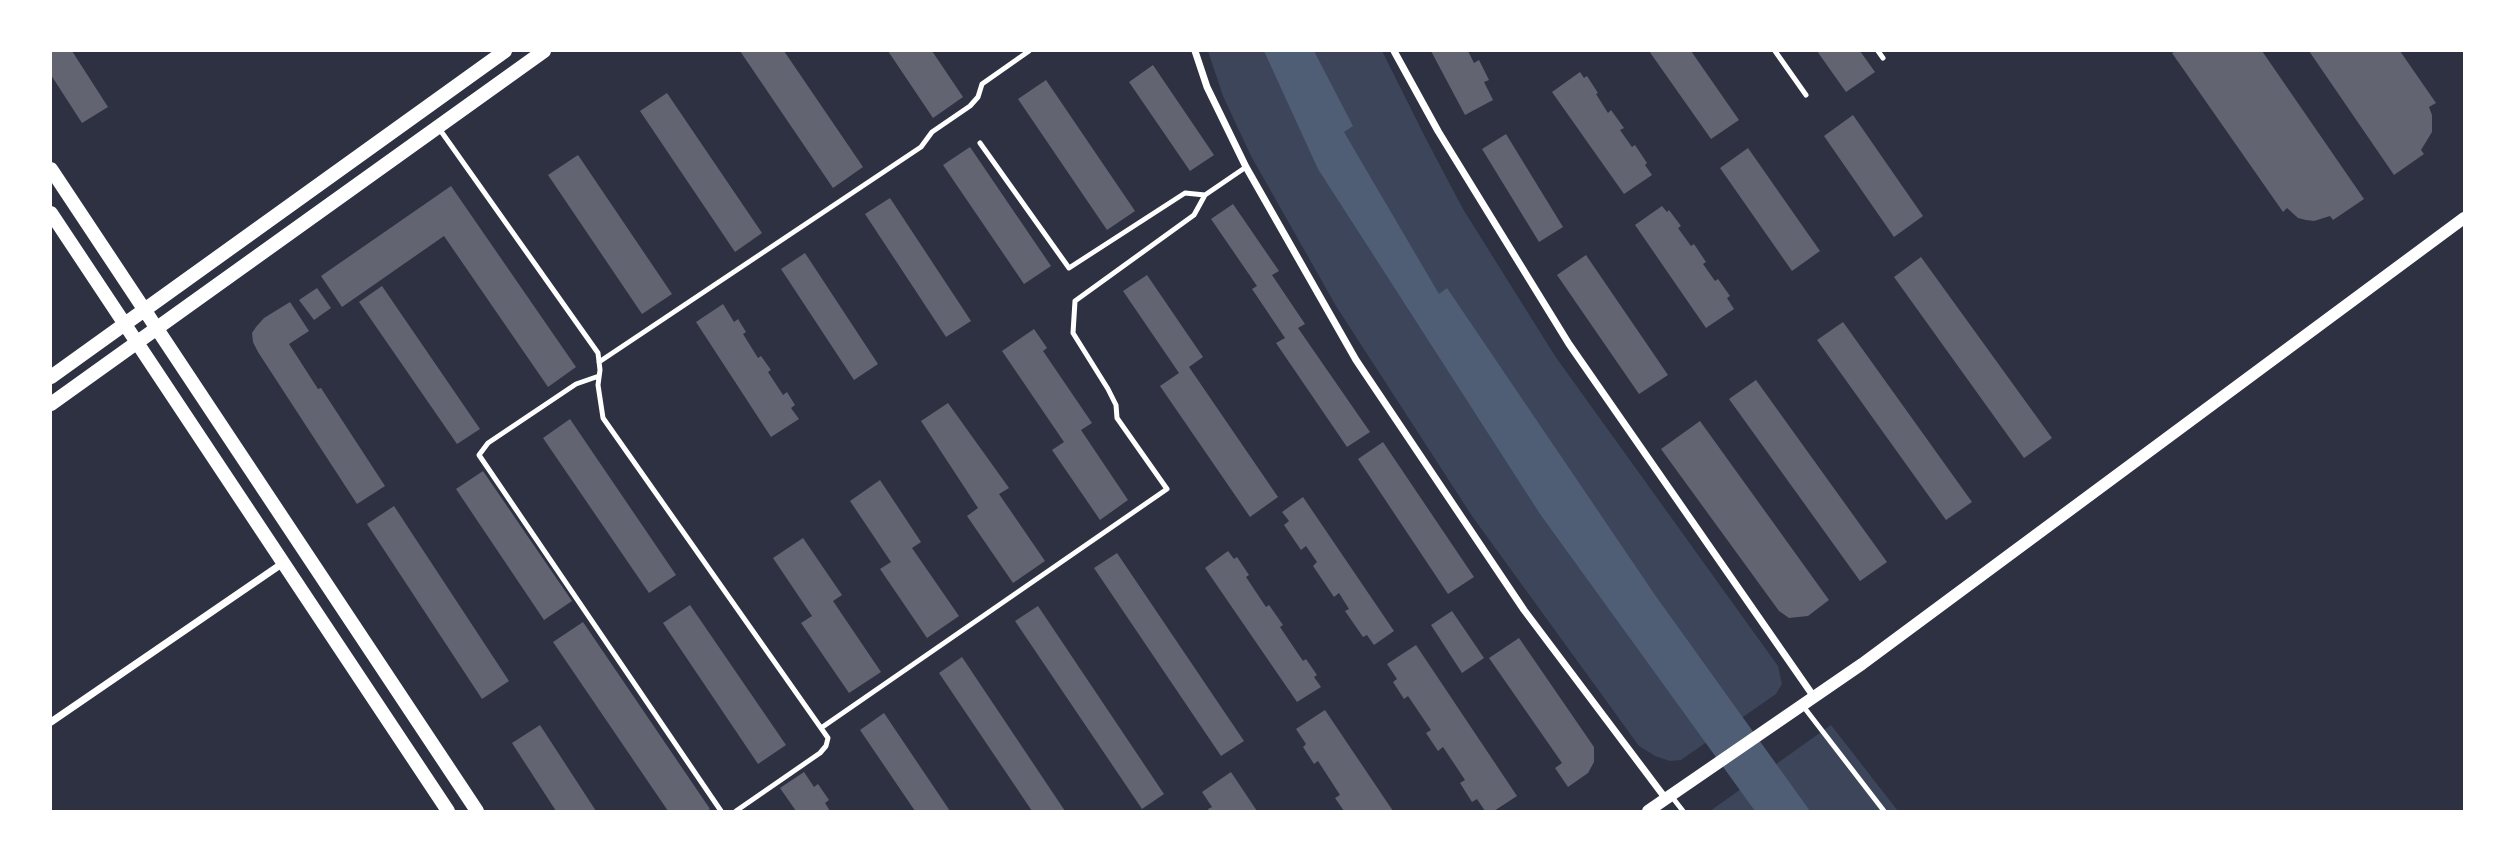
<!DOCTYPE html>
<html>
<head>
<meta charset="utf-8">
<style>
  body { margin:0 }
  #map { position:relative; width:2515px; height:862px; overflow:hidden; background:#2d3142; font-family:Bitter,serif }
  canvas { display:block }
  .frame { position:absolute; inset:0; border:52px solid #fff; pointer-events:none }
</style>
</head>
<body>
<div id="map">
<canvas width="2515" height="862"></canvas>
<div class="frame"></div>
</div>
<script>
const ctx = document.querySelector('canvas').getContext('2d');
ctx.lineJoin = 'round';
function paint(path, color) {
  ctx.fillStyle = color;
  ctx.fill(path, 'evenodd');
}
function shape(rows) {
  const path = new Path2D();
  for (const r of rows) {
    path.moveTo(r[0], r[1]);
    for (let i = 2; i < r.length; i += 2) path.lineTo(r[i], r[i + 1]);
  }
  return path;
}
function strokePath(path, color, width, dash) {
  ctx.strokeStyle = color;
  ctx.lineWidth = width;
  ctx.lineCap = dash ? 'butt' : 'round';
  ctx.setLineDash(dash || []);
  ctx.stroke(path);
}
paint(shape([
  [1208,51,1382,51,1425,137,1463,209,1555,356,1778,666,1782,684,1776,694,1681,760,1670,761,1655,756,1639,746,1472,516,1336,306,1251,156,1223,96],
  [1831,725,1898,811,1710,811]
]), '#3c4559');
paint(shape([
  [1264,51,1314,51,1353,126,1344,132,1439,294,1447,288,1655,595,1810,811,1755,811,1540,514,1318,169]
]), '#4f5d75');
paint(shape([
  [51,51,72,51,108,107,82,123,51,75],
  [740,51,784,51,863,167,833,188],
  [888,51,932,51,963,97,933,118],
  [1431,51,1468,51,1474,63,1479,60,1489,80,1484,82,1493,100,1465,115],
  [1649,51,1691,51,1739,120,1711,139],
  [1817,51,1860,51,1875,72,1846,92],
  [2176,51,2262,51,2364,199,2333,220,2330,216,2314,221,2306,220,2298,218,2287,208,2283,212,2172,53],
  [2309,51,2400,51,2436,103,2429,107,2432,115,2432,132,2421,150,2424,154,2394,175],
  [1153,65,1214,155,1190,171,1129,82],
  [1580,72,1584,78,1587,76,1598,93,1596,94,1608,113,1611,110,1624,128,1620,130,1632,147,1635,145,1647,163,1645,165,1652,175,1624,194,1552,92],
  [1046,80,1135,211,1107,230,1018,99],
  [667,93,762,233,735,252,640,111],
  [1853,115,1923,216,1894,237,1824,136],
  [1506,134,1563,227,1539,242,1482,149],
  [970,147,1051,266,1024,284,943,165],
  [1748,148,1820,251,1792,271,1720,168],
  [578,155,672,294,642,314,548,175],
  [451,186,576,367,548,387,444,236,342,307,321,276],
  [890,198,971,321,946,337,865,214],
  [1233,204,1279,271,1272,275,1305,324,1298,328,1370,432,1347,447,1276,343,1285,338,1252,289,1257,286,1211,219],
  [1662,206,1667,212,1669,210,1681,226,1678,228,1691,246,1694,244,1706,262,1703,264,1715,281,1718,279,1730,296,1727,298,1734,309,1706,328,1635,225],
  [805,253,878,364,854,380,781,269],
  [1586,255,1668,375,1639,394,1557,275],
  [1921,257,2052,438,2024,458,1894,277],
  [1147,275,1203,357,1189,367,1278,497,1250,517,1160,386,1179,373,1123,291],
  [382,286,480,429,457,444,359,302],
  [317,288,331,308,314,320,299,300],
  [290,302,309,331,289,344,318,389,321,388,385,486,357,504,258,352,253,342,252,333,256,327,264,318],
  [723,304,734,322,738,319,746,332,743,334,758,358,761,356,771,370,768,372,783,395,787,392,795,405,791,408,799,419,771,437,696,322],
  [1843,322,1972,502,1946,520,1817,340],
  [1034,329,1047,348,1043,351,1092,423,1081,430,1128,500,1100,520,1052,450,1064,442,1002,351],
  [1756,380,1887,562,1860,581,1729,399],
  [948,403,1009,488,999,494,1045,561,1013,583,967,516,978,508,921,421],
  [570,419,676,575,649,593,543,438],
  [1700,421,1829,600,1808,616,1789,618,1779,611,1661,449],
  [1383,442,1474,577,1448,594,1358,459],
  [483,471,572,601,544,620,456,489],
  [880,480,921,542,912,548,959,616,927,638,880,569,891,562,850,501],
  [1303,497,1394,631,1374,645,1367,635,1363,637,1345,611,1349,609,1339,593,1334,597,1313,566,1317,562,1306,546,1301,550,1284,525,1289,521,1282,512],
  [394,506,509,681,482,699,367,524],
  [803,538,842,595,833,601,881,672,849,693,801,623,812,616,773,558],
  [1228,551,1234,559,1237,557,1249,575,1246,577,1266,607,1269,605,1283,625,1280,627,1303,661,1306,659,1317,675,1314,677,1321,687,1297,702,1205,568],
  [1117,553,1244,741,1221,756,1094,568],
  [690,605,786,745,758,764,663,623],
  [1038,606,1164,794,1142,809,1015,621],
  [1452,611,1484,658,1462,673,1431,625],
  [583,622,710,809,707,811,668,811,553,642],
  [1519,638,1594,747,1594,762,1588,773,1568,787,1555,768,1562,763,1489,658],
  [1416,645,1517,796,1494,811,1485,811,1477,799,1472,802,1460,783,1465,780,1443,747,1438,751,1426,733,1431,730,1408,696,1404,699,1393,682,1397,679,1387,664],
  [962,657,1065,811,1032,811,939,673],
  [1325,710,1393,811,1344,811,1335,798,1340,795,1318,761,1314,764,1303,747,1306,744,1296,729],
  [884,713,950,811,915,811,860,730],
  [540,725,596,811,556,811,512,743],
  [804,772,814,787,818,784,829,800,825,803,830,811,796,811,780,788],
  [1231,772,1257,811,1209,811,1208,809,1212,807,1202,792]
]), '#626471');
strokePath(shape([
  [1775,51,1806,95],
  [1878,51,1883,58],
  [438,127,598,353,600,370,598,385,603,418,828,738,826,746,820,753,736,811],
  [980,143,1069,268,1185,193,1205,195],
  [599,362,921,147,932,132,970,106,978,97,982,84,1029,51],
  [599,376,576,384,488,443,479,455,721,811],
  [1803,706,1884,811],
  [821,728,1167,489,1117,418,1116,405,1108,389,1073,333,1075,301,1194,215,1205,195,1246,167],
  [1672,797,1683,811]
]), '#fff', 5);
strokePath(shape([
  [1195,51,1207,87,1246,167,1356,360,1524,610,1666,799],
  [1394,51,1438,131,1569,344,1814,697],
  [51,722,283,563]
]), '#fff', 7);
strokePath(shape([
  [1648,811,1862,664,2464,218]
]), '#fff', 12);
strokePath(shape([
  [51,169,477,811],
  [51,213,448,811],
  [51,377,505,51],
  [51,404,544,51]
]), '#fff', 14);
</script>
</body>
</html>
